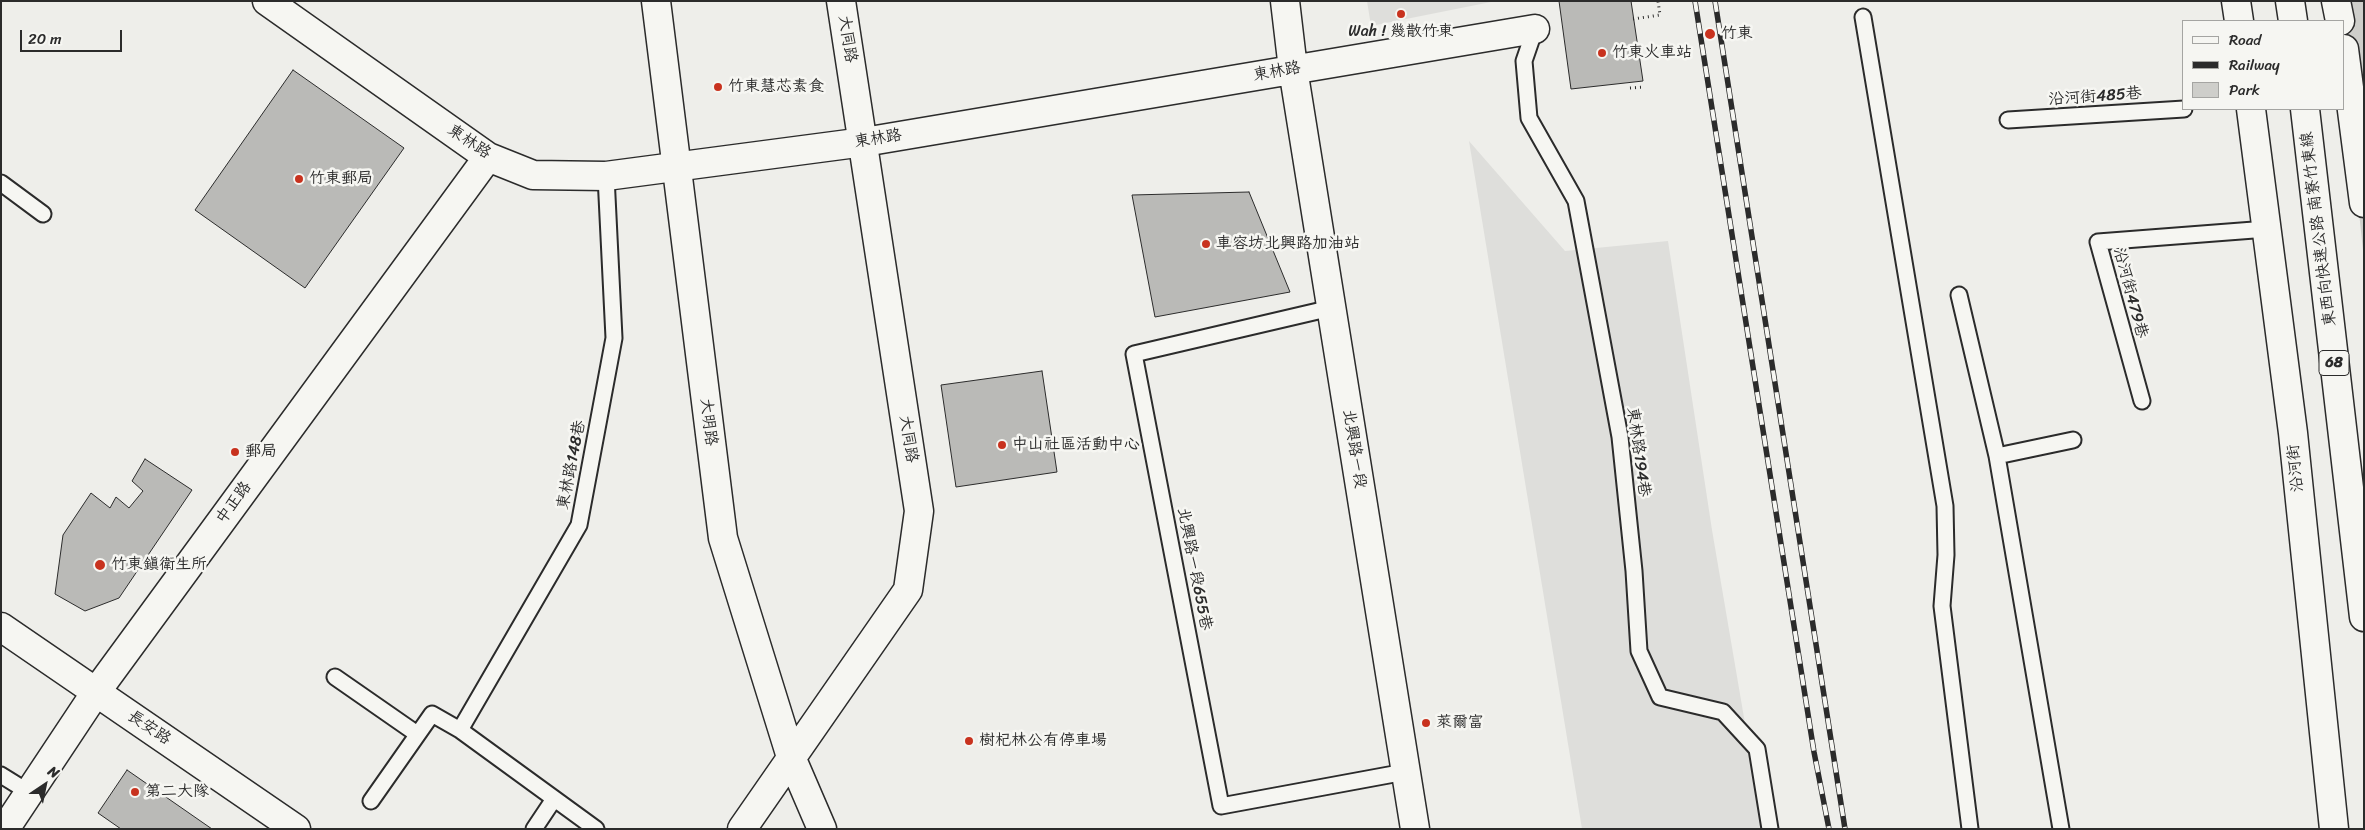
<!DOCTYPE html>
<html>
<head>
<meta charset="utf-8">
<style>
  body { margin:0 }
  #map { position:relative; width:2365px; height:830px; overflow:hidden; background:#eeeeea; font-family:Sriracha,sans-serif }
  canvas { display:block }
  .frame { position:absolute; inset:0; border:2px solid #2b2b2b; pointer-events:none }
  .legend { position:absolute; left:2182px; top:20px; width:162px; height:90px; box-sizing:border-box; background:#f6f6f2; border:1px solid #a5a5a2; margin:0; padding:6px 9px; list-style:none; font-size:15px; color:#2b2b2b }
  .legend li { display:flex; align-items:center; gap:10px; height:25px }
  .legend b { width:25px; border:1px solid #a5a5a2 }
  .north { position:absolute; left:20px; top:760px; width:50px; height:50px; -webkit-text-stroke:4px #f6f6f2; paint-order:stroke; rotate:34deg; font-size:14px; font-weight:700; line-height:20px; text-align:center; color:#2b2b2b }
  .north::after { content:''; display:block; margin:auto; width:18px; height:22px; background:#2b2b2b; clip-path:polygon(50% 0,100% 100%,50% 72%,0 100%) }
  .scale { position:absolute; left:20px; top:30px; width:102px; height:22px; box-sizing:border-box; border:2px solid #2b2b2b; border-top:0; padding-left:6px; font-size:15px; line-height:18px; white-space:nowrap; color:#2b2b2b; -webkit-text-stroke:4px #f6f6f2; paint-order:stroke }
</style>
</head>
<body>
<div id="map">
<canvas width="2365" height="830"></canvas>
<div class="frame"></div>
<ul class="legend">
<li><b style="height:6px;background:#f6f6f2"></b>Road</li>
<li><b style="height:6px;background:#2b2b2b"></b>Railway</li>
<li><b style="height:14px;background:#cececa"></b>Park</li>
</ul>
<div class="north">N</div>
<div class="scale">20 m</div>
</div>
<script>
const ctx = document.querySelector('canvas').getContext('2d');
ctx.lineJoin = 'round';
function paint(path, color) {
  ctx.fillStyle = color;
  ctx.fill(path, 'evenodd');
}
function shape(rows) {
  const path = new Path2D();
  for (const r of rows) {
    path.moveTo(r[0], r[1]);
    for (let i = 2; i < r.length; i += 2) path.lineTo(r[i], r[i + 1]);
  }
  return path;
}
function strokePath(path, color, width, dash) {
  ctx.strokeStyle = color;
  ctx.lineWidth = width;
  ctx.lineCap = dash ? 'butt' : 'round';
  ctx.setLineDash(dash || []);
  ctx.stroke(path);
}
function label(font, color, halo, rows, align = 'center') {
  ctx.font = font + ' Sriracha,"LXGW WenKai TC",sans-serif';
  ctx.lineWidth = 5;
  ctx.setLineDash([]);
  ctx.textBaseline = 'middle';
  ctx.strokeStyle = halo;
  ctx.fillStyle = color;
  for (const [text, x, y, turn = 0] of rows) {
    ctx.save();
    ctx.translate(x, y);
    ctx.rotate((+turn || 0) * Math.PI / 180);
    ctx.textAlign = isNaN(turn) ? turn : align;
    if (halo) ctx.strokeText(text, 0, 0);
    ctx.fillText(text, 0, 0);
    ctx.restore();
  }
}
paint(shape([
  [1367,1,1496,1,1371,26],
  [1469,141,1565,251,1668,241,1712,530,1763,829,1582,829]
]), '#dededb');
paint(shape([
  [2337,1,2364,1,2364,260,2344,69,2344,21]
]), '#cececa');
const building = shape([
  [1559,1,1631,1,1643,81,1571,89,1559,1],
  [293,70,404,148,305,288,195,210,293,70],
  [1249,192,1290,292,1155,317,1132,195,1249,192],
  [1042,371,1057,472,956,487,941,385,1042,371],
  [145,459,192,490,119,598,85,611,55,594,63,535,91,493,110,508,116,497,129,508,143,491,132,481,145,459],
  [127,770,212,829,121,829,98,813,127,770]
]);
paint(building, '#babab7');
strokePath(building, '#2b2b2b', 1);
const lane = shape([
  [1863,17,1945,506,1946,555,1942,606,1970,829],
  [1535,29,1524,61,1529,118,1576,201,1620,437,1634,571,1639,651,1660,697,1723,712,1757,749,1770,829],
  [2008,120,2184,109],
  [1,183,43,214],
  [1959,295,1997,456,2061,829],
  [1331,308,1134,354,1221,806,1405,772],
  [2142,401,2098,242,2267,229],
  [1997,456,2073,440],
  [335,677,417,734],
  [460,730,579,525,614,338,606,176],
  [1,775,30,793],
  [371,801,432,714,460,730,596,829],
  [534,829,554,799]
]);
const street = shape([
  [656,1,723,538,791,757,822,829],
  [2236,1,2239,21],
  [2251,109,2293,433,2334,829],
  [742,829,908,590,919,511,841,1]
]);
const secondary = shape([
  [267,1,488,157,533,175,606,176,864,142,1535,29],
  [1285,1,1293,69,1415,829],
  [1,627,296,829],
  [5,829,96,692,488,157]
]);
const highway = shape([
  [2290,1,2293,21],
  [2336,1,2340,21],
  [2344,49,2364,203],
  [2305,109,2364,617]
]);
strokePath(lane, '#2b2b2b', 19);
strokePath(street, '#2b2b2b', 31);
strokePath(secondary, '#2b2b2b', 31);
strokePath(highway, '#2b2b2b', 31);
strokePath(shape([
  [1633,19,1660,15,1658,1],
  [1630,88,1644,87]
]), '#2b2b2b', 3, [1, 4]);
strokePath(lane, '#f6f6f2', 15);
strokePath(street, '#f6f6f2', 28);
strokePath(secondary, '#f6f6f2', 28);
strokePath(highway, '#f6f6f2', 28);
const rail = shape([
  [1695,1,1814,752,1829,829],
  [1715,1,1845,829]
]);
strokePath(rail, '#2b2b2b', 5.5);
strokePath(rail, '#f6f6f2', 4, [11]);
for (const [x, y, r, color] of [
  [1401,14,5,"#c8321e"],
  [1710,34,6,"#c8321e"],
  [1602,53,5,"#c8321e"],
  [718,87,5,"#c8321e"],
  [299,179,5,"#c8321e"],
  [1206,244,5,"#c8321e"],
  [1002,445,5,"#c8321e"],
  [235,452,5,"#c8321e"],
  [100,565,6,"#c8321e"],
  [1426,723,5,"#c8321e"],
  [969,741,5,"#c8321e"],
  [135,792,5,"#c8321e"]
]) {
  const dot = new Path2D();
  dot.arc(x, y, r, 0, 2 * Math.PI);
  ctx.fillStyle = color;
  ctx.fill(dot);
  strokePath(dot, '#f6f6f2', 2);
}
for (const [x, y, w] of [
  [2334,363,30]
]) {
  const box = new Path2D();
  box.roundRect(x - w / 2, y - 12.5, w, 25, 4);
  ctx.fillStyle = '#f6f6f2';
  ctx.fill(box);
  strokePath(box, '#2b2b2b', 1);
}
label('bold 15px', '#2b2b2b', null, [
  ["68",2334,363]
]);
label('16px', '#2b2b2b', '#f6f6f2', [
  ["Wah ! 幾散竹東",1401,32,"center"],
  ["竹東",1721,34],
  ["竹東火車站",1612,53],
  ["竹東慧芯素食",728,87],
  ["竹東郵局",309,179],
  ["車容坊北興路加油站",1216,244],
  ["中山社區活動中心",1012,445],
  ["郵局",245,452],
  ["竹東鎮衛生所",111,565],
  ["萊爾富",1436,723],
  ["樹杞林公有停車場",979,741],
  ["第二大隊",145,792]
], 'left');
label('16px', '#2b2b2b', '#f6f6f2', [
  ["大同路",847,39,81],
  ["東林路",1277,72,-10],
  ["沿河街485巷",2095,97,-4],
  ["東林路",878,139,-9],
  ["東林路",469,142,34],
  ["東西向快速公路 南寮竹東線",2319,229,-97],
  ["沿河街479巷",2130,293,75],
  ["大明路",708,422,83],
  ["大同路",908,439,81],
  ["北興路ㄧ段",1354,449,81],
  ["東林路194巷",1638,452,82],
  ["東林路148巷",572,465,-79],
  ["沿河街",2296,468,-96],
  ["中正路",234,503,-54],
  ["北興路ㄧ段655巷",1194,569,79],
  ["長安路",149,728,34]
]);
</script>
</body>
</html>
